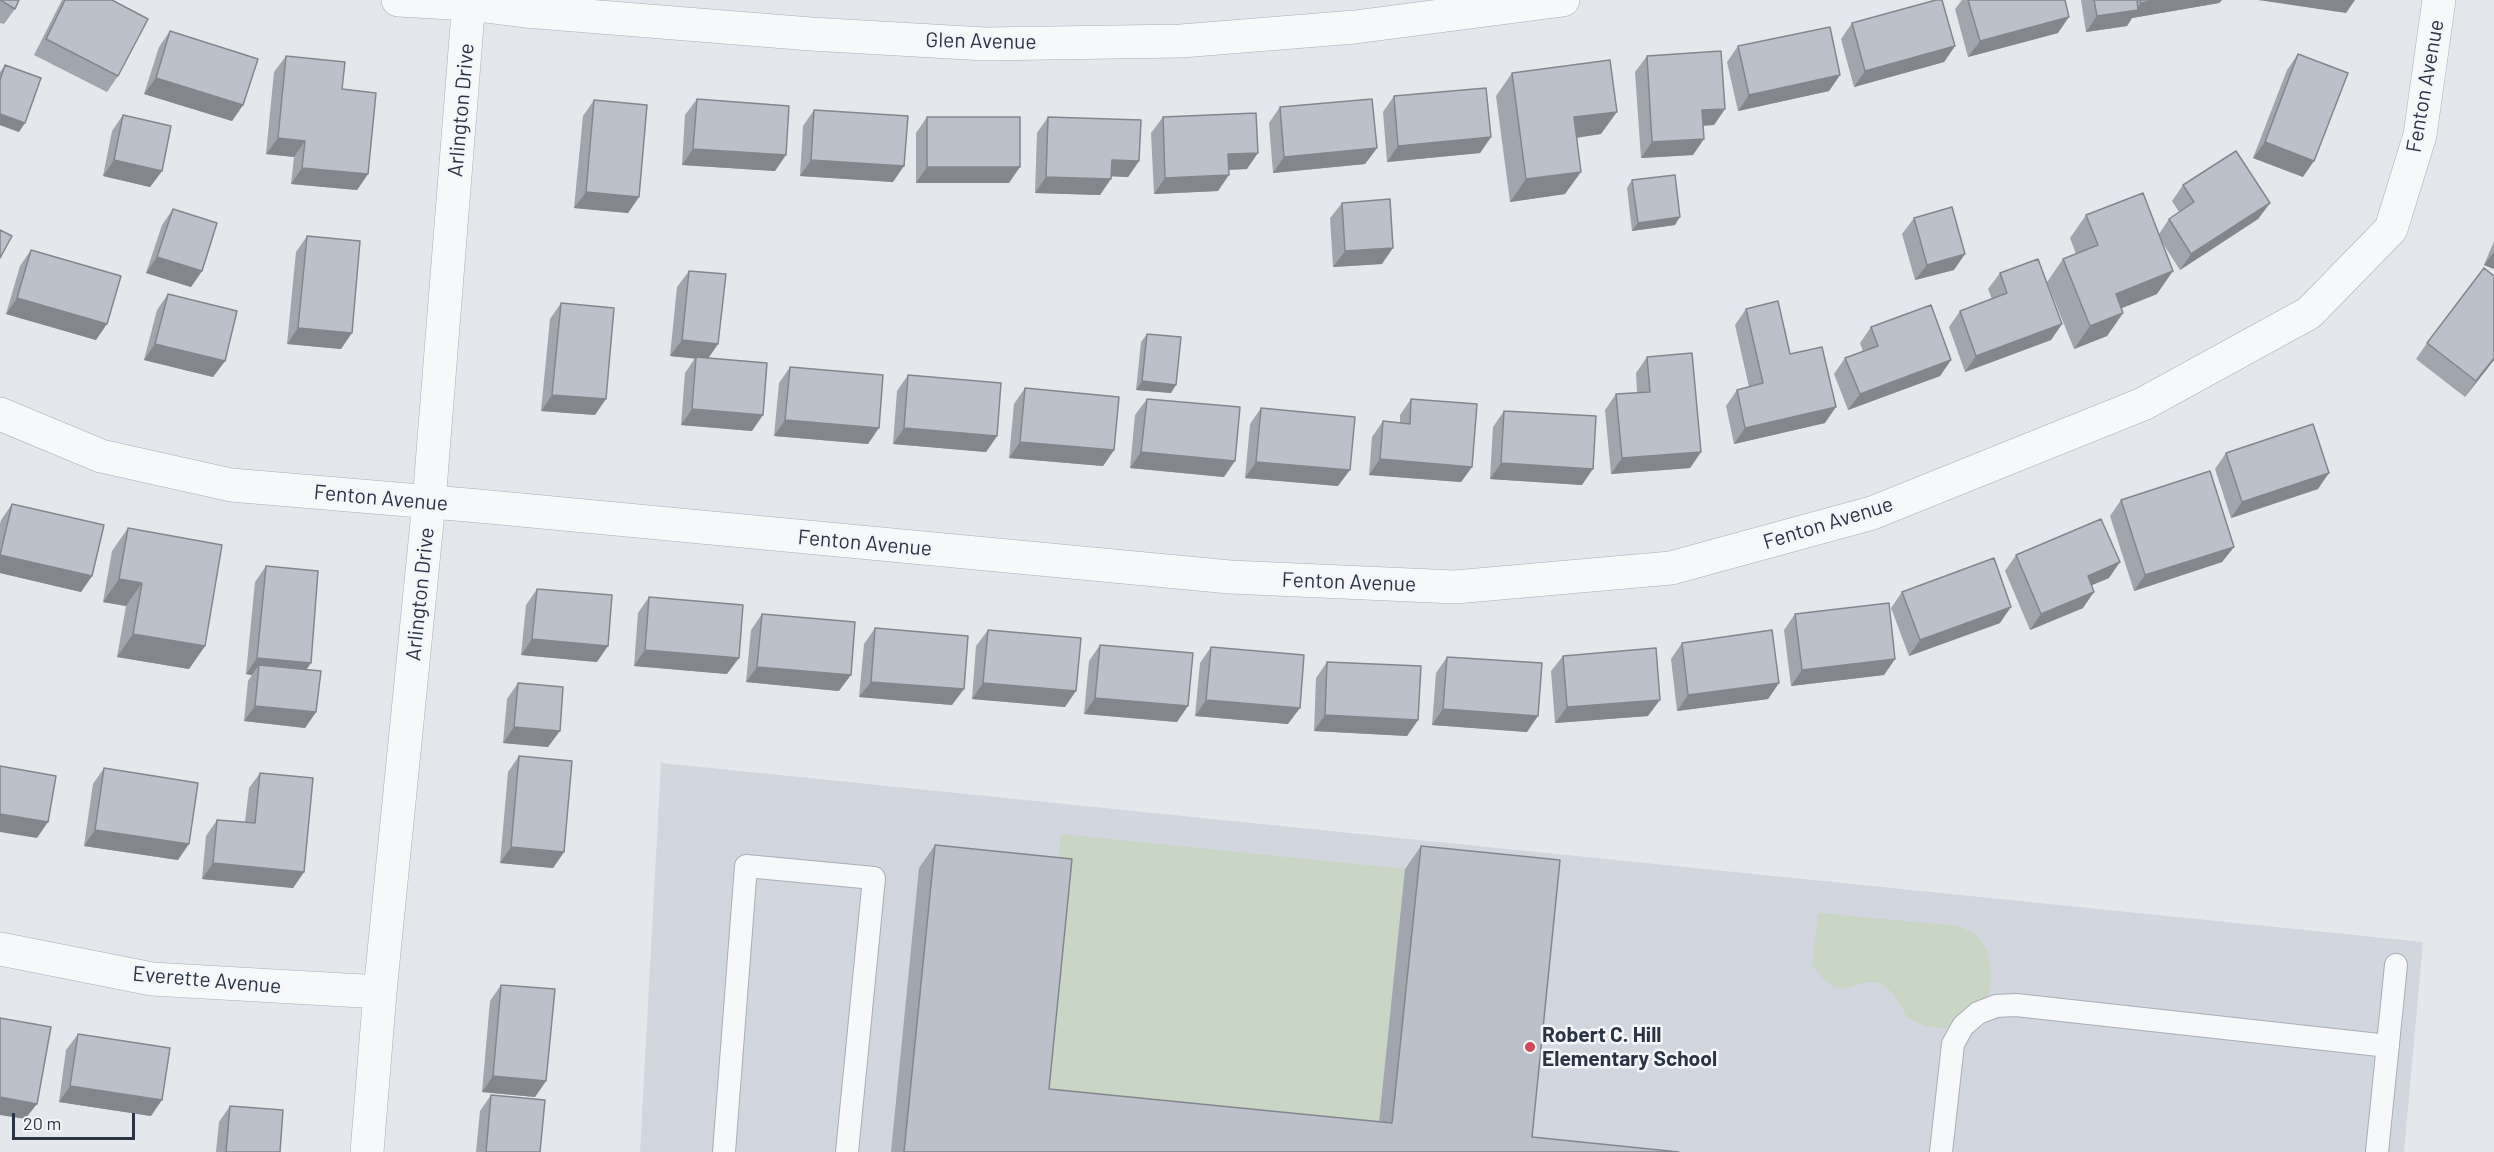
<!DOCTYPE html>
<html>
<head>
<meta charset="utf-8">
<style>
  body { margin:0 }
  #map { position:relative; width:2494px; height:1152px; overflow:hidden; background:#e4e7ec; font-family:Barlow,sans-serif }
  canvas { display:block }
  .scale { position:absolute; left:12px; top:1113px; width:123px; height:27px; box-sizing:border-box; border:3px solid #2b3445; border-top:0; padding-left:8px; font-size:18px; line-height:21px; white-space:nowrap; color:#2b3445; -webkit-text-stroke:4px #f4f6f9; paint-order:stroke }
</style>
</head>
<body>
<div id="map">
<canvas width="2494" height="1152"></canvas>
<div class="scale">20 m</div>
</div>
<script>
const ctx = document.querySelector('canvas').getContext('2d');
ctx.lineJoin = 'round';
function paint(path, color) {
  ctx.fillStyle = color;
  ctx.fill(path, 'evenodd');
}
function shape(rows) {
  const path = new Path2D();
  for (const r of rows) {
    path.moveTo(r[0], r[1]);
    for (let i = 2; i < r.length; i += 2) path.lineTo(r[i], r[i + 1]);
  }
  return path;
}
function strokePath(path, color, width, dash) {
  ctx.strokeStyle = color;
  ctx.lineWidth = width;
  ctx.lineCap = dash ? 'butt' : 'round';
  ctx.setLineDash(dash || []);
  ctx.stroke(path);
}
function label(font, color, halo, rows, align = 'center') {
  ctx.font = font + ' Barlow,sans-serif';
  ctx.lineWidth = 5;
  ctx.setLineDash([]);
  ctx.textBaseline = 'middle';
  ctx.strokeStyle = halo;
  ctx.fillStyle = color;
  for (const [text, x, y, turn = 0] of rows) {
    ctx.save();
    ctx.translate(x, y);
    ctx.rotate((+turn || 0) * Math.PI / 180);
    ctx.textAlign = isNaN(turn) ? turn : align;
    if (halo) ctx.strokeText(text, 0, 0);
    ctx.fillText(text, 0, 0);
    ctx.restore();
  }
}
paint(shape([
  [661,763,2423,942,2404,1152,640,1152]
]), '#d2d6de');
paint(shape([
  [1061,834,1405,869,1376,1146,1033,1111],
  [1818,913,1960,926,1979,937,1987,950,1992,977,1989,992,1984,1003,1945,1028,1925,1026,1907,1017,1894,994,1880,983,1865,982,1846,989,1834,987,1824,980,1812,965]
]), '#c9d6c5');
const service = shape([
  [724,1152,746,866,874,878,847,1152],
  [1941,1152,1953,1044,1963,1026,1978,1013,1996,1006,2016,1005,2388,1046],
  [2377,1152,2396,965]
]);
const minor = shape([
  [398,0,469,4,525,11,811,34,985,44,1181,41,1355,27,1563,0],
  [0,414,101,456,231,485,479,506,1230,577,1455,587,1671,568,1872,513,2143,404,2309,313,2391,229,2420,135,2439,0],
  [0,949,152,979,380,992],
  [367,1152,380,992,429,502,469,0]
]);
strokePath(service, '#a9aeb7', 24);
strokePath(minor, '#a9aeb7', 34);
strokePath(service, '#f7f8fa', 22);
strokePath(minor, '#f7f8fa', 33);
paint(shape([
  [0,0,15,9,4,24,0,23],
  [62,0,112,0,118,76,107,92,34,55],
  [1962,0,2065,0,2058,33,1968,57,1955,9],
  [2081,0,2222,0,2219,3,2132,18,2127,26,2086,32],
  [1852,23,1955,46,1944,62,1854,87,1841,39],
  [170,31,243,105,232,121,144,94,159,47],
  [1738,46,1840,75,1829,91,1738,111,1727,62],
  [2298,54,2303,177,2253,158,2287,70],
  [286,56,342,89,368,174,357,190,291,184,294,157,266,154,274,72],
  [1647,56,1725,109,1714,125,1703,126,1693,155,1641,158,1635,72],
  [5,65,19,132,0,125,0,72],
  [1512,73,1601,134,1577,138,1565,194,1510,202,1496,96],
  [1394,96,1491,137,1480,153,1387,162,1383,112],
  [697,99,775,171,682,165,685,115],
  [594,100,639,197,628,213,574,208,583,116],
  [1280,107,1377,148,1365,164,1273,173,1269,123],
  [814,110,893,182,800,176,803,126],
  [123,115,162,171,150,187,103,176,112,131],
  [927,117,1009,183,916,183,916,133],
  [1048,117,1139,161,1128,177,1112,176,1100,195,1035,193,1037,133],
  [1163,117,1247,169,1229,170,1218,191,1154,194,1151,133],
  [1632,180,1675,225,1632,231,1627,188],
  [2183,185,2270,203,2258,219,2180,270,2162,242,2157,294,2121,308,2123,313,2107,336,2074,349,2047,282,2063,259,2076,254,2070,238,2086,215,2159,234,2169,219,2179,212,2172,201],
  [1342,203,1382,264,1333,267,1330,218],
  [173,209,202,271,191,287,146,273,162,225],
  [1914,218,1954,270,1915,280,1902,234],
  [307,236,341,349,287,344,296,252],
  [2494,241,2494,269,2484,265],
  [31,250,96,340,6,314,20,266],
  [689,271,718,344,708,358,752,431,681,425,685,373,695,358,670,356,677,287],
  [2000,273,2062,324,2051,340,1965,372,1949,327,1960,311,1992,299,1988,289],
  [2494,276,2494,360,2465,397,2416,359,2427,343],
  [168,294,225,361,213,377,144,360,157,310],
  [561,303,595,415,541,411,550,319],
  [1746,309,1790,354,1825,423,1734,444,1726,406,1737,390,1749,387,1735,325],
  [1871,327,1951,360,1940,376,1848,410,1834,374,1845,358,1863,351,1860,343],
  [1147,334,1171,393,1136,390,1141,342],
  [1647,357,1701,452,1690,468,1611,474,1605,410,1616,394,1637,393,1636,373],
  [790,367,868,444,774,436,779,383],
  [908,375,997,436,986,452,893,444,897,391],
  [1025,388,1114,450,1103,466,1009,458,1014,404],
  [1147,399,1224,477,1130,468,1135,415],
  [1411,399,1472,467,1461,482,1369,475,1372,437,1383,421,1400,423,1400,415],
  [1261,408,1338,486,1245,478,1250,424],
  [1504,411,1582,485,1490,479,1493,427],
  [2226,453,2318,489,2231,518,2215,469],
  [2121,500,2234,547,2222,562,2134,591,2110,516],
  [12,504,92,576,81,592,0,573,0,524,1,520],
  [128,528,205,646,189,669,117,657,126,606,103,602,112,551],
  [2016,555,2109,578,2091,585,2083,608,2030,630,2005,571],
  [266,566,306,669,316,712,305,728,244,721,248,681,252,675,246,674,255,582],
  [537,589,597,662,521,655,526,605],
  [1902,592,2000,623,1909,656,1891,608],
  [649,597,727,674,634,666,638,613],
  [762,614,839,691,746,682,751,630],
  [1795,614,1895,659,1884,675,1791,686,1784,630],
  [875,628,952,705,859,697,864,644],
  [988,630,1065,707,972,699,976,646],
  [1682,643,1779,683,1768,699,1677,711,1671,659],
  [1100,645,1177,722,1084,714,1089,661],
  [1211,647,1288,724,1195,716,1200,663],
  [1563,656,1648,716,1555,723,1551,671],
  [1447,657,1527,732,1432,725,1436,673],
  [1327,662,1418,720,1407,736,1314,731,1316,678],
  [518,683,548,747,503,743,507,699],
  [519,756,564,852,553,868,500,863,508,772],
  [104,768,178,860,84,846,93,784],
  [260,773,304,872,293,888,202,879,206,836,217,820,245,822,249,788],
  [935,845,1049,1089,1379,1122,1405,869,1421,846,1532,1137,1679,1152,891,1152,919,868],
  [501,985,546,1081,535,1097,482,1092,490,1001],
  [78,1034,151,1116,59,1102,66,1050],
  [491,1095,540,1152,476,1152,480,1111],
  [230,1106,280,1152,216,1152,219,1122]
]), '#a1a5ae');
paint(shape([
  [2158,0,2222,0,2219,3,2132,18,2127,26,2086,32,2097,16,2135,10,2141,3],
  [2258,0,2355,0,2346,13],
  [2069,17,2058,33,1968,57,1980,41],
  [1955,46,1944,62,1854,87,1865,71],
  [1840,75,1829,91,1738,111,1749,95],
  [156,78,243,105,232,121,144,94],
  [1725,109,1714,125,1691,126,1702,110],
  [1617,112,1601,134,1558,140,1574,117],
  [0,114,25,123,19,132,0,125],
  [1491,137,1480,153,1387,162,1398,146],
  [278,138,305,141,294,157,266,154],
  [1704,139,1693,155,1641,158,1652,142],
  [2265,142,2314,161,2303,177,2253,158],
  [1377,148,1365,164,1273,173,1284,157],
  [693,149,786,155,775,171,682,165],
  [1258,153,1247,169,1217,170,1228,154],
  [114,160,162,171,150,187,103,176],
  [811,160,904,166,893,182,800,176],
  [1112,160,1139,161,1128,177,1101,176],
  [927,167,1020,167,1009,183,916,183],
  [302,168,368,174,357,190,291,184],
  [1581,172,1565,194,1510,202,1526,179],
  [1229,175,1218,191,1154,194,1165,178],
  [1046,177,1111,179,1100,195,1035,193],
  [586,192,639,197,628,213,574,208],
  [2270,203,2258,219,2180,270,2191,254],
  [1680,217,1675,225,1632,231,1638,223],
  [1393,248,1382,264,1333,267,1345,251],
  [2494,252,2494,269,2484,265],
  [1965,254,1954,270,1915,280,1927,265],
  [157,257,202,271,191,287,146,273],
  [2173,271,2157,294,2100,317,2116,294],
  [17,298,107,324,96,340,6,314],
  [2123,313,2107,336,2074,349,2090,326],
  [2062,324,2051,340,1965,372,1976,356],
  [298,328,352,333,341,349,287,344],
  [682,340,718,344,707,360,670,356],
  [155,344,225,361,213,377,144,360],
  [2494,358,2494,360,2465,397,2476,381],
  [1951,360,1940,376,1848,410,1860,394],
  [1142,381,1176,385,1171,393,1136,390],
  [552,395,606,399,595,415,541,411],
  [1836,407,1825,423,1734,444,1745,428],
  [692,409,763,415,752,431,681,425],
  [785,420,879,428,868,444,774,436],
  [904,428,997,436,986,452,893,444],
  [1020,442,1114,450,1103,466,1009,458],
  [1141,452,1235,461,1224,477,1130,468],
  [1701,452,1690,468,1611,474,1622,458],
  [1380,459,1472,467,1461,482,1369,475],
  [1256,462,1350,470,1338,486,1245,478],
  [1501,463,1593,469,1582,485,1490,479],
  [2329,473,2318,489,2231,518,2242,502],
  [2234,547,2222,562,2134,591,2145,575],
  [0,555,92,576,81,592,0,573],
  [2120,562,2109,578,2076,592,2088,576],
  [119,579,142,583,126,606,103,602],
  [2094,592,2083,608,2030,630,2041,614],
  [2011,607,2000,623,1909,656,1920,640],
  [133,634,205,646,189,669,117,657],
  [532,639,608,646,597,662,521,655],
  [645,650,739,658,727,674,634,666],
  [257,658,311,663,300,679,259,665,252,675,246,674],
  [1895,659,1884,675,1791,686,1802,670],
  [757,667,851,675,839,691,746,682],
  [871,682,964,689,952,705,859,697],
  [983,683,1076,691,1065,707,972,699],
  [1779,683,1768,699,1677,711,1688,695],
  [1095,698,1188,706,1177,722,1084,714],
  [1206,700,1300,708,1288,724,1195,716],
  [1660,700,1648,716,1555,723,1567,707],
  [255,706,316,712,305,728,244,721],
  [1443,709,1538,716,1527,732,1432,725],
  [1325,715,1418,720,1407,736,1314,731],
  [514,727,560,731,548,747,503,743],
  [0,814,48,822,37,838,0,832],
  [95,830,189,844,178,860,84,846],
  [511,847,564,852,553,868,500,863],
  [213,863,304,872,293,888,202,879],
  [493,1076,546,1081,535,1097,482,1092],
  [70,1086,162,1100,151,1116,59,1102],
  [0,1097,37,1104,25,1119,0,1115]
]), '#83868d');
const building = shape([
  [0,0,19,0,15,9,0,0],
  [65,0,112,0,148,19,118,76,46,39,65,0],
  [1936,0,1942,0,1955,46,1865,71,1852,23,1936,0],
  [1968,0,2065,0,2069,17,1980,41,1968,0],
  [2094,0,2137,0,2138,10,2097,16,2094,0],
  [2140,0,2158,0,2141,3,2140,0],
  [1830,27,1840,75,1749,95,1738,46,1830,27],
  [170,31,258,59,243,105,156,78,170,31],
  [1721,51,1725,109,1702,110,1704,139,1652,142,1647,56,1721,51],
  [2298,54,2348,73,2314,161,2265,142,2298,54],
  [286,56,345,62,342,89,376,93,368,174,302,168,305,141,278,138,286,56],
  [1610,60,1617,112,1574,117,1581,172,1526,179,1512,73,1610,60],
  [5,65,41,78,25,123,0,114,0,80,5,65],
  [1486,88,1491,137,1398,146,1394,96,1486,88],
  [697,99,789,106,786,155,693,149,697,99],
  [1372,99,1377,148,1284,157,1280,107,1372,99],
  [594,100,647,105,639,197,586,192,594,100],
  [814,110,908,116,904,166,811,160,814,110],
  [1256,113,1258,153,1228,154,1229,175,1165,178,1163,117,1256,113],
  [123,115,171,126,162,171,114,160,123,115],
  [927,117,1020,117,1020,167,927,167,927,117],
  [1048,117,1141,120,1139,161,1112,160,1111,179,1046,177,1048,117],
  [2236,151,2270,203,2191,254,2169,219,2194,202,2183,185,2236,151],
  [1675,175,1680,217,1638,223,1632,180,1675,175],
  [2143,193,2173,271,2116,294,2123,313,2090,326,2063,259,2098,245,2086,215,2143,193],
  [1390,199,1393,248,1345,251,1342,203,1390,199],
  [1952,207,1965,254,1927,265,1914,218,1952,207],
  [173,209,217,223,202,271,157,257,173,209],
  [0,230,12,236,0,258,0,230],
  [307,236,360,241,352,333,298,328,307,236],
  [31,250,121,276,107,324,17,298,31,250],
  [2038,259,2062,324,1976,356,1960,311,2007,293,2000,273,2038,259],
  [2484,268,2494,276,2494,358,2476,381,2427,343,2484,268],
  [689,271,726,274,718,344,682,340,689,271],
  [168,294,237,311,225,361,155,344,168,294],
  [1778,301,1790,354,1822,347,1836,407,1745,428,1737,390,1763,383,1746,309,1778,301],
  [561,303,614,308,606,399,552,395,561,303],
  [1931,305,1951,360,1860,394,1845,358,1878,346,1871,327,1931,305],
  [1147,334,1181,337,1176,385,1142,381,1147,334],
  [1692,353,1701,452,1622,458,1616,394,1650,392,1647,357,1692,353],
  [696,357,767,363,763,415,692,409,696,357],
  [790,367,883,375,879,428,785,420,790,367],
  [908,375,1001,383,997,436,904,428,908,375],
  [1025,388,1119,397,1114,450,1020,442,1025,388],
  [1147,399,1240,407,1235,461,1141,452,1147,399],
  [1411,399,1477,404,1472,467,1380,459,1383,421,1410,424,1411,399],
  [1261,408,1355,417,1350,470,1256,462,1261,408],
  [1504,411,1596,416,1593,469,1501,463,1504,411],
  [2313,424,2329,473,2242,502,2226,453,2313,424],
  [2210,471,2234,547,2145,575,2121,500,2210,471],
  [12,504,104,525,92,576,0,555,12,504],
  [2101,519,2120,562,2088,576,2094,592,2041,614,2016,555,2101,519],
  [128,528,222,545,205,646,133,634,142,583,119,579,128,528],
  [1994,558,2011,607,1920,640,1902,592,1994,558],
  [266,566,318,571,311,663,257,658,266,566],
  [537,589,612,595,608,646,532,639,537,589],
  [649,597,743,605,739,658,645,650,649,597],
  [1889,603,1895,659,1802,670,1795,614,1889,603],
  [762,614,855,622,851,675,757,667,762,614],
  [875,628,968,636,964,689,871,682,875,628],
  [988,630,1081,638,1076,691,983,683,988,630],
  [1772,630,1779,683,1688,695,1682,643,1772,630],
  [1100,645,1193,653,1188,706,1095,698,1100,645],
  [1211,647,1304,655,1300,708,1206,700,1211,647],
  [1656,648,1660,700,1567,707,1563,656,1656,648],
  [1447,657,1542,663,1538,716,1443,709,1447,657],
  [1327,662,1421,666,1418,720,1325,715,1327,662],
  [259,665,321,671,316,712,255,706,259,665],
  [518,683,563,687,560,731,514,727,518,683],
  [519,756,572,761,564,852,511,847,519,756],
  [0,766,56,776,48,822,0,814,0,766],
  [104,768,198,783,189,844,95,830,104,768],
  [260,773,313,778,304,872,213,863,217,820,255,823,260,773],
  [935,845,1072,859,1049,1089,1392,1123,1421,846,1560,860,1532,1137,1679,1152,904,1152,935,845],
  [501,985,555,989,546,1081,493,1076,501,985],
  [0,1018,51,1027,37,1104,0,1097,0,1018],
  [78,1034,170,1048,162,1100,70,1086,78,1034],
  [491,1095,545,1100,540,1152,486,1152,491,1095],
  [230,1106,283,1110,280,1152,226,1152,230,1106]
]);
paint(building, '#bbc0ca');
strokePath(building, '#83868d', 1.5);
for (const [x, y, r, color] of [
  [1530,1047,6,"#d1495b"]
]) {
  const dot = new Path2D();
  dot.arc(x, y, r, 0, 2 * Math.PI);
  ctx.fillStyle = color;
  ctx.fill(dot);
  strokePath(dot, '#f4f6f9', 2);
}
label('21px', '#2b3445', '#f4f6f9', [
  ["Glen Avenue",981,41,1],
  ["Fenton Avenue",2425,86,-80],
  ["Arlington Drive",461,110,-85],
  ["Fenton Avenue",381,498,5],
  ["Fenton Avenue",1828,523,-17],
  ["Fenton Avenue",865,543,5],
  ["Fenton Avenue",1349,582,2],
  ["Arlington Drive",420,594,-84],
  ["Everette Avenue",207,980,5]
]);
label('bold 21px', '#2b3445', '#f4f6f9', [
  ["Robert C. Hill",1542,1035],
  ["Elementary School",1542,1059]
], 'left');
</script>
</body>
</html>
